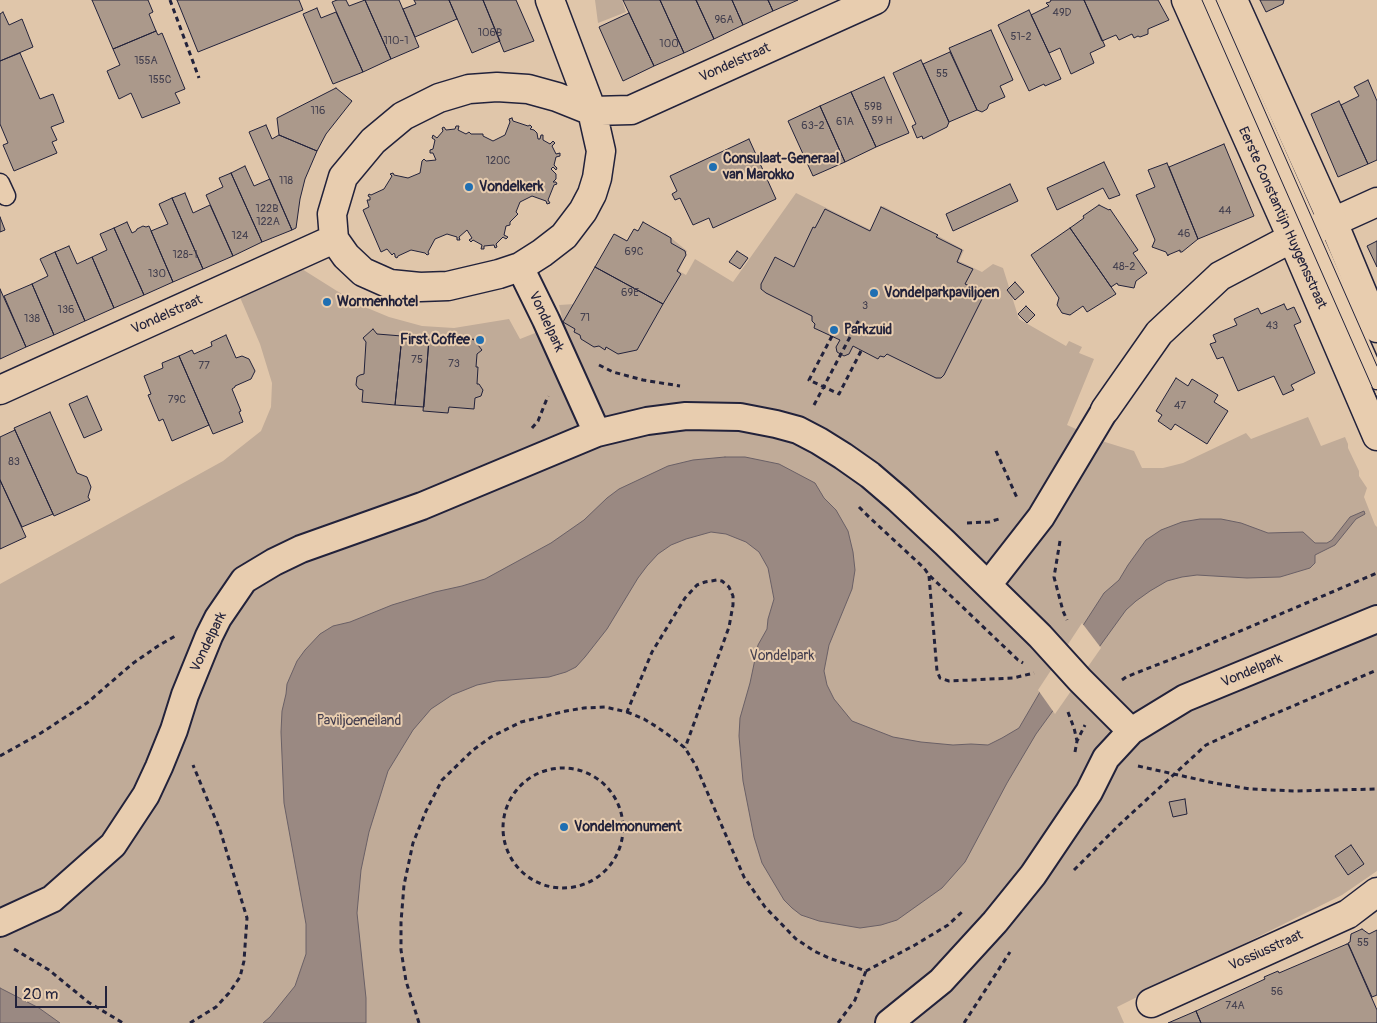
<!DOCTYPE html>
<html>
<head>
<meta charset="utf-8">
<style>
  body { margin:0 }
  #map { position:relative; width:1377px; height:1023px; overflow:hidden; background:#e0c6aa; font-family:Pangolin,sans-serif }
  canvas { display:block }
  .scale { position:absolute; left:15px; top:986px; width:92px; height:22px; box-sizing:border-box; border:2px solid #22223b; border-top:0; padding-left:6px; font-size:15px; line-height:18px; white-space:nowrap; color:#22223b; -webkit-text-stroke:4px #e8cdaf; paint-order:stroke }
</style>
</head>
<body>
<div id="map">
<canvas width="1377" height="1023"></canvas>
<div class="scale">20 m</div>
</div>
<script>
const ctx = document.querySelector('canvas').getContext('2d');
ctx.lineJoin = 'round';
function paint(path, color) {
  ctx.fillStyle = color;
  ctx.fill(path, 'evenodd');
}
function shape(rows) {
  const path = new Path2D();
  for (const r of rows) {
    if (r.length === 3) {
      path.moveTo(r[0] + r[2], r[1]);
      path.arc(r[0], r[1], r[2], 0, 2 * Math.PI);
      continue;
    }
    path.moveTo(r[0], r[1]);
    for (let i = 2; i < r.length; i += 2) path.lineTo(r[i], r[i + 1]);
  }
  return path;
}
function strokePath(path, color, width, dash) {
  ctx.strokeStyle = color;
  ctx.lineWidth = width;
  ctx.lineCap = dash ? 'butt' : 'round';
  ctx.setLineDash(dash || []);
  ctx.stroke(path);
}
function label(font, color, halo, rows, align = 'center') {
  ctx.font = font + ' Pangolin,sans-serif';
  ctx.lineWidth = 4;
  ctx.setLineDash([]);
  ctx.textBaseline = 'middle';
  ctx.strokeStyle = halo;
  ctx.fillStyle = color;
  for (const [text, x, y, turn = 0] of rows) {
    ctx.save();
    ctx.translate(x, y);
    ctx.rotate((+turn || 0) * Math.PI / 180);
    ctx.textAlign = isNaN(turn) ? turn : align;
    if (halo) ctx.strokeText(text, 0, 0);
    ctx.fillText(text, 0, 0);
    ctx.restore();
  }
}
paint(shape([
  [595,0,622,0,626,12,598,23],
  [796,193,871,230,883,206,964,250,959,261,982,272,993,264,1003,268,1019,319,1066,346,1069,341,1082,347,1079,353,1094,359,1067,425,1105,442,1134,451,1142,468,1163,468,1183,463,1246,433,1251,439,1308,417,1321,446,1345,437,1348,444,1348,448,1359,471,1359,476,1367,488,1364,497,1375,525,1377,527,1377,871,1342,895,1117,1007,1124,1023,0,1023,0,584,223,461,261,431,271,407,272,383,260,344,239,295,302,269,337,291,365,307,389,317,422,326,454,328,509,319,520,339,563,322,559,305,575,304,616,234,628,241,635,229,660,242,665,233,687,251,679,271,686,275,695,259,733,282]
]), '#c0ab98');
const water = shape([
  [725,457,745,457,779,464,815,483,824,498,836,510,848,531,853,552,855,570,852,589,829,645,824,671,827,685,834,699,852,721,893,737,921,742,953,745,971,744,988,745,1002,738,1019,728,1040,692,1104,593,1119,580,1128,565,1146,540,1161,530,1182,522,1200,519,1221,519,1241,523,1268,533,1303,532,1315,543,1327,543,1332,540,1350,517,1364,511,1365,514,1356,519,1335,545,1315,555,1315,563,1310,568,1280,577,1247,578,1197,575,1182,577,1167,581,1150,591,1136,601,1126,610,1036,734,1007,783,965,862,942,888,897,920,881,925,860,928,819,921,801,915,792,908,784,900,762,863,754,837,743,781,739,736,740,718,750,683,758,645,767,629,768,619,774,599,768,568,759,552,746,542,726,534,711,532,686,539,671,545,658,554,647,566,638,578,607,629,585,657,576,667,566,672,549,677,496,681,477,685,452,695,431,709,413,730,388,771,369,832,361,870,357,913,366,998,366,1023,263,1023,270,1017,295,986,306,954,306,924,284,803,281,732,282,711,286,694,287,684,297,661,305,650,320,634,333,626,350,622,392,605,435,592,462,586,485,579,551,543,584,520,607,498,619,489,668,466,693,460,725,457],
  [0,988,39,1008,60,1023,0,1023,0,988]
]);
paint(water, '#9a8982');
strokePath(water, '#6a6066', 1);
paint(shape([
  [1082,623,1101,648,1055,714,1038,690]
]), '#e0c6aa');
const building = shape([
  [92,0,148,0,153,12,149,14,156,31,113,49,92,0],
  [177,0,299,0,303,10,198,52,177,0],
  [337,0,346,0,349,6,365,0,391,59,363,72,332,2,337,0],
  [365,0,399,0,419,47,391,59,365,0],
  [414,0,449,0,457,19,415,37,403,9,416,4,414,0],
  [449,0,483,0,500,41,472,53,449,0],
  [483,0,516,0,534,41,504,52,483,0],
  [623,0,660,0,684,53,654,66,623,0],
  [660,0,696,0,714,39,684,53,660,0],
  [696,0,732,0,743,25,714,39,696,0],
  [732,0,768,0,773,11,743,25,732,0],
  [768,0,798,0,773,11,768,0],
  [1051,0,1084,0,1105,46,1090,53,1094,63,1071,74,1060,48,1049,53,1031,15,1049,6,1046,3,1050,2,1051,0],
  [1084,0,1158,0,1169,20,1148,29,1148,34,1140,37,1138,36,1134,38,1132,34,1119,40,1116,35,1102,41,1084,0],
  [1260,0,1284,0,1283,4,1266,12,1260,0],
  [317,8,321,18,336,12,363,72,333,84,303,14,317,8],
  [1029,10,1061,79,1045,86,1044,84,1029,91,998,25,1029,10],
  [3,12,9,25,22,19,33,47,0,61,0,14,3,12],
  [629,13,654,66,623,81,599,27,629,13],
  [991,30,1013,80,1000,86,1005,97,989,104,987,109,982,112,977,110,949,48,991,30],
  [156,31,158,35,162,33,185,89,175,93,180,103,142,118,131,93,119,99,107,71,120,65,113,49,156,31],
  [950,52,977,110,949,122,923,64,950,52],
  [20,53,40,99,53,94,64,122,51,127,57,140,52,142,57,153,14,171,3,145,8,143,0,124,0,61,20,53],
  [921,60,949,122,947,127,923,139,922,136,917,138,912,126,916,124,893,73,921,60],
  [884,77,909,133,876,147,851,92,884,77],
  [1368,80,1377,101,1377,160,1368,164,1341,105,1359,96,1354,87,1368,80],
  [336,88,352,101,326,134,317,151,279,135,277,118,336,88],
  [851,92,876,147,845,162,820,106,851,92],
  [1339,101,1368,164,1338,177,1311,114,1339,101],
  [820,106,845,162,813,176,788,121,820,106],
  [512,118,513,121,528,126,530,125,532,127,530,129,534,130,537,133,538,139,540,139,541,135,543,135,543,140,550,144,553,141,555,143,552,146,556,154,560,153,560,156,556,157,554,165,557,168,556,170,553,167,551,169,556,174,556,179,553,182,556,182,557,184,554,185,548,200,550,203,547,204,546,201,532,196,520,202,516,212,518,214,510,222,510,225,506,226,504,235,508,237,506,239,503,237,496,244,497,247,495,248,494,245,484,246,484,249,481,249,482,245,473,240,471,242,469,240,472,238,467,230,459,237,460,240,457,240,457,237,447,234,435,239,428,252,429,254,427,255,425,253,411,250,398,256,397,258,395,257,395,255,394,253,392,255,387,249,381,252,363,210,369,207,367,200,370,200,370,197,368,196,369,194,371,195,384,189,392,176,390,174,393,173,394,175,408,178,420,173,422,161,424,159,426,161,436,160,433,153,430,153,430,150,433,149,435,140,432,138,433,135,437,138,443,131,442,128,444,127,446,130,455,129,456,126,459,126,458,130,466,134,469,132,471,134,483,134,483,136,493,141,505,135,510,122,509,119,512,118],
  [266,125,272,139,279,135,317,151,305,179,300,199,296,228,292,230,249,132,266,125],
  [749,139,776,199,713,228,709,218,693,225,680,198,675,200,672,194,677,191,670,176,749,139],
  [1224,144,1254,216,1198,239,1169,167,1224,144],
  [1104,162,1120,195,1109,199,1103,188,1057,210,1047,188,1104,162],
  [1167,163,1198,239,1182,252,1180,252,1180,250,1168,255,1168,256,1166,252,1152,247,1155,240,1136,195,1155,187,1148,170,1167,163],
  [245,166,254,186,270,179,292,230,262,242,231,173,245,166],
  [231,173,262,242,233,256,206,195,223,187,219,178,231,173],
  [1010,184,1018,201,953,231,946,214,1010,184],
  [185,193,193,213,210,205,233,256,203,269,172,198,185,193],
  [172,198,203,269,173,282,151,231,168,224,159,204,172,198],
  [1099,205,1109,210,1110,209,1138,250,1133,253,1147,273,1136,281,1134,288,1118,285,1117,283,1111,287,1070,228,1084,218,1083,216,1099,205],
  [881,207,938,235,936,237,962,250,957,262,973,269,965,284,985,293,944,375,941,378,936,378,887,354,884,357,880,356,878,359,853,346,849,354,844,356,837,352,836,347,840,340,814,328,815,324,812,321,812,316,766,293,761,289,761,284,775,257,794,267,813,227,815,228,825,209,870,231,881,207],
  [0,217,5,230,0,232,0,217],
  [127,222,132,233,136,231,137,229,143,226,146,227,149,226,173,282,144,295,114,228,127,222],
  [643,222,671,238,671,243,685,251,686,255,677,271,681,274,663,304,595,267,614,234,627,241,634,229,638,231,643,222],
  [114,228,144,295,114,308,92,257,107,250,100,234,114,228],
  [1070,228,1116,294,1087,312,1083,306,1070,315,1062,313,1057,305,1059,298,1031,255,1070,228],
  [1377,241,1377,267,1367,246,1377,241],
  [69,246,77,264,92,257,114,308,85,321,55,252,69,246],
  [737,251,748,258,740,269,729,262,737,251],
  [55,252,85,321,54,335,32,284,48,276,40,259,55,252],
  [595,267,663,304,637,350,618,354,606,347,605,350,599,346,594,347,581,339,580,335,574,332,575,329,563,322,595,267],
  [1015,282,1024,292,1015,300,1007,290,1015,282],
  [32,284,54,335,26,347,4,296,32,284],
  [0,289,26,347,0,359,0,289],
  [1284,304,1287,310,1294,307,1301,322,1294,325,1315,373,1291,385,1294,390,1283,395,1274,376,1238,391,1223,357,1217,359,1210,344,1216,342,1213,335,1237,325,1234,319,1258,308,1261,314,1284,304],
  [1026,306,1035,315,1027,323,1018,314,1026,306],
  [373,329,377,334,402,336,395,405,362,402,363,390,359,389,356,385,357,377,360,375,364,374,366,342,363,338,373,329],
  [226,335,236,358,242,356,249,359,255,371,251,379,235,386,235,387,232,389,241,411,239,412,243,422,213,434,179,356,192,350,194,354,212,346,211,342,226,335],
  [402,336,429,338,424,407,395,405,402,336],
  [473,339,482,350,477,354,476,367,478,367,477,384,479,384,483,390,481,396,475,398,474,409,449,407,448,413,423,411,429,340,468,343,473,339],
  [179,356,209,425,172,441,163,419,159,421,148,395,151,394,144,376,163,368,162,363,179,356],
  [1176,378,1188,386,1192,379,1218,395,1214,402,1228,411,1207,444,1175,424,1171,430,1158,421,1162,415,1156,411,1176,378],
  [87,396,102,430,84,438,69,404,87,396],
  [50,412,77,473,87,477,91,487,88,497,90,500,54,516,14,428,50,412],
  [15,430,53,514,22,527,0,480,0,437,15,430],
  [0,480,26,537,0,549,0,480],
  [1185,799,1187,814,1173,817,1169,802,1185,799],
  [1351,845,1364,864,1348,875,1335,856,1351,845],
  [1362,929,1369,934,1377,930,1377,995,1372,997,1348,943,1350,942,1351,934,1362,929],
  [1347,944,1348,944,1377,1010,1377,1023,1201,1023,1196,1011,1265,979,1264,977,1278,971,1279,973,1347,944],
  [1196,1011,1201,1023,1168,1023,1196,1011]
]);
paint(building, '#ab998b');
strokePath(building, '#22223b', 1);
const service = shape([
  [1209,0,1377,380],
  [0,183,6,196]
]);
const pedestrian = shape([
  [520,267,546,320,597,433],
  [988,585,1041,517,1105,410],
  [0,923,52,899,113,845,146,795,159,767,174,730,185,695,209,636,218,618,244,580,274,562,301,549,422,506,597,433,647,421,686,416,740,417,776,424,798,430,819,441,843,456,870,475,898,499,945,543,1040,636,1080,680,1131,731],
  [889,1023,941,981,995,922,1033,875,1089,792,1106,758,1131,731,1185,698,1377,619]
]);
const minor = shape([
  [550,0,592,111,601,151,597,178,592,194,583,211,564,236,542,253,520,267,499,274,448,286,420,287,390,284,363,272,346,256,334,239,332,214,343,177,373,141,403,116,439,98,469,89,497,87,528,89,557,97,592,111,631,110,875,0],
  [0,390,334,239],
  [1105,410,1159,333,1220,276,1292,238,1333,222,1377,202],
  [1151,1003,1348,914,1377,892]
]);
const tertiary = shape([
  [1186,0,1292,238,1377,436],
  [1233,0,1333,222,1377,328]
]);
strokePath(service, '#22223b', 21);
strokePath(pedestrian, '#22223b', 30);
strokePath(minor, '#22223b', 31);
strokePath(tertiary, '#22223b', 31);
strokePath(shape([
  [170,0,199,78],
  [832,336,809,380,839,394,861,351],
  [599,365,613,372,643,380,680,386],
  [814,405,860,318],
  [532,428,538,421,548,396],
  [996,451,1018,500],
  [859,507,869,517,924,568,929,575,1018,660,1023,663],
  [967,523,989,522,1002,518],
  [1060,541,1054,577,1063,611,1067,620],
  [929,576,937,671,940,678,949,681,1013,678,1034,673],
  [1122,680,1126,677,1205,646,1377,573],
  [627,712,644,719,657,727,674,739,685,748,696,766,744,877,765,907,796,939,814,951,829,958,866,971,915,945,948,925,963,911],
  [1068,712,1074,728,1077,741],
  [1075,752,1077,741,1085,725],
  [0,756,41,733,87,703,132,664,158,646,177,635],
  [1138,766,1214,783,1250,789,1294,791,1377,789],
  [563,828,60],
  [1074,870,1119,825,1206,745,1258,721,1377,670],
  [14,949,49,970,88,1002,123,1023],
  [190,1023,216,1007,229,993,240,977,244,961,247,918,220,830,193,765],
  [419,1023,406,981,401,950,401,922,404,885,413,843,426,811,442,780,473,750,491,737,521,722,566,711,584,708,605,707,627,712,652,652,685,598,697,585,705,582,717,580,722,581,729,587,733,596,733,605,729,627,685,748],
  [838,1023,855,1000,866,971],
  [964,1023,1010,952]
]), '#22223b', 3, [5, 4]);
strokePath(service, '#e8cdaf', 18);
strokePath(pedestrian, '#e8cdaf', 26);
strokePath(minor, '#e8cdaf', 28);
strokePath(tertiary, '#e8cdaf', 28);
strokePath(shape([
  [1202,0,1377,398],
  [1216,0,1377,366]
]), '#22223b', 1);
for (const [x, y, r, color] of [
  [713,167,5,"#1f6fb2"],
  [469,187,5,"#1f6fb2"],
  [874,293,5,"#1f6fb2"],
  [327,302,5,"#1f6fb2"],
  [834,330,5,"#1f6fb2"],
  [480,340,5,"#1f6fb2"],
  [564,827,5,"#1f6fb2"]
]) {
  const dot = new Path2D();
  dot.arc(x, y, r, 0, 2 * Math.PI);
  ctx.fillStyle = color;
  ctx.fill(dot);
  strokePath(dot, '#e8cdaf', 2);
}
label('11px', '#44404f', null, [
  ["49D",1062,13],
  ["96A",724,20],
  ["106B",490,33],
  ["51-2",1021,37],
  ["110-1",396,41],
  ["100",669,44],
  ["155A",146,61],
  ["55",942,74],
  ["155C",160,80],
  ["59B",873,107],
  ["116",318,111],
  ["59 H",882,121],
  ["61A",845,122],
  ["63-2",813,126],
  ["120C",498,161],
  ["118",286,181],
  ["122B",267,209],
  ["44",1225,211],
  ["122A",268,222],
  ["46",1184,234],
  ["124",240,236],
  ["69C",634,252],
  ["128-1",185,255],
  ["48-2",1124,267],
  ["130",157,274],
  ["69E",630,293],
  ["3",865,306],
  ["136",66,310],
  ["71",585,318],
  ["138",32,319],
  ["43",1272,326],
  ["75",417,360],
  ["73",454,364],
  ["77",204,366],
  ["79C",177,400],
  ["47",1180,406],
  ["83",14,462],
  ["55",1363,943],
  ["56",1277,992],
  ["74A",1235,1006]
]);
label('14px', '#22223b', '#e8cdaf', [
  ["Vondelstraat",735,63,-24],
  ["Eerste Constantijn Huygensstraat",1282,218,66],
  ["Vondelstraat",167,315,-24],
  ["Vondelpark",546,322,65],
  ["Vondelpark",209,642,-64],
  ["Vondelpark",1252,671,-23],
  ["Vossiusstraat",1266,951,-24]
]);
label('bold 14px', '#22223b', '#e8cdaf', [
  ["Consulaat-Generaal",723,159],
  ["van Marokko",723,175],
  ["Vondelkerk",479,187],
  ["Vondelparkpaviljoen",884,293],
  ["Wormenhotel",337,302],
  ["Parkzuid",844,330],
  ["First Coffee",470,340,"right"],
  ["Vondelmonument",574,827]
], 'left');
label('14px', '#423d4e', '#e8cdaf', [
  ["Vondelpark",782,656],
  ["Paviljoeneiland",359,721]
]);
</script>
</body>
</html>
